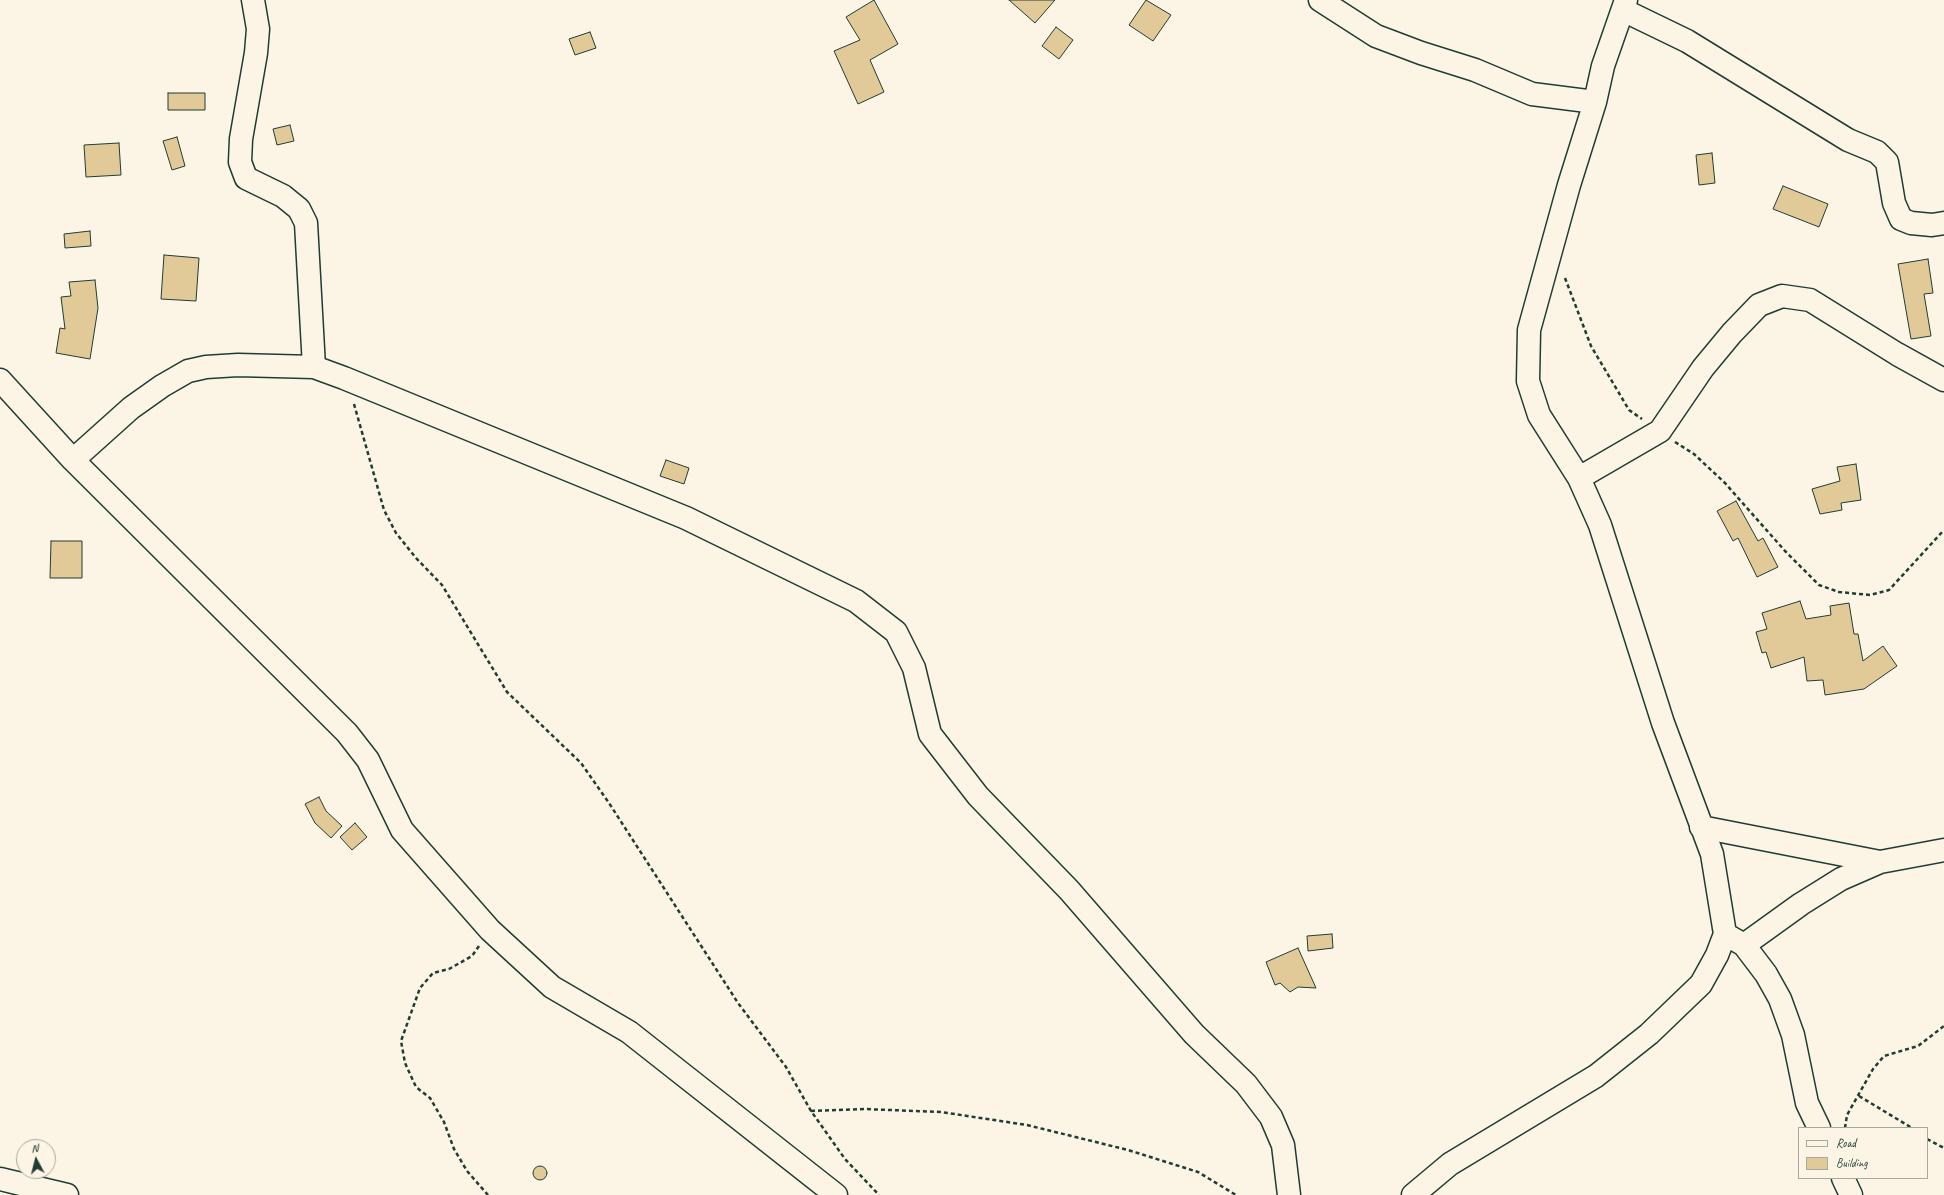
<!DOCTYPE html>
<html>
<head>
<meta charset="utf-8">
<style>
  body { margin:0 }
  #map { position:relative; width:1944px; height:1195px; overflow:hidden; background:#fcf5e5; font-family:Caveat,sans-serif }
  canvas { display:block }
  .legend { position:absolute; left:1798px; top:1127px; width:130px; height:52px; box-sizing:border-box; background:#fcf5e5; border:1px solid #a4ab9e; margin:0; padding:5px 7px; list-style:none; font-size:12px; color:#1f3d34 }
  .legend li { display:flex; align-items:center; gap:8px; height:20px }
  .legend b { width:20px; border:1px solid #a4ab9e }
  .north { position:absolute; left:16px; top:1139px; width:40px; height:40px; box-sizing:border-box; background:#fcf5e5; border:1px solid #a4ab9e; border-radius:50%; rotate:353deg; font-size:11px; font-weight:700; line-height:16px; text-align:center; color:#1f3d34 }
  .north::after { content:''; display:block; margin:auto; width:14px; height:18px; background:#1f3d34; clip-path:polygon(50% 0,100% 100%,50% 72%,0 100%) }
</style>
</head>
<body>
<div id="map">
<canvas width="1944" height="1195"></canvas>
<ul class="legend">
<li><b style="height:5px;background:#fcf5e5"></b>Road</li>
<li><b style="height:11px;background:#e2ca98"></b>Building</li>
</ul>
<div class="north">N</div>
</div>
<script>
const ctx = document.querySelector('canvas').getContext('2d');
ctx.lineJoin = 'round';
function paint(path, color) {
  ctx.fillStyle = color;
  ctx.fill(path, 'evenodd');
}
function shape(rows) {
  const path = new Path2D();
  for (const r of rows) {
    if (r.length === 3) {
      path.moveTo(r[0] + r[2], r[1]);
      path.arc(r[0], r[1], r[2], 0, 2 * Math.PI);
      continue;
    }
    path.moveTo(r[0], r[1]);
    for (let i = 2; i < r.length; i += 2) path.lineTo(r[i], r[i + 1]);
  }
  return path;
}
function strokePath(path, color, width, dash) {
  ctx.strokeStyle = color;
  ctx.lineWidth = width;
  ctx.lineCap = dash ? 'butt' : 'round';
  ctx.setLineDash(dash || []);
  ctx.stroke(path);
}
const building = shape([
  [874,0,898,44,870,60,884,92,858,104,834,51,860,40,846,17,874,0],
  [1009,0,1055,0,1035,23,1009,0],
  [1146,0,1171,15,1153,41,1129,25,1146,0],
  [1056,27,1073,40,1059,59,1042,46,1056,27],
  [590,32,596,48,575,55,569,39,590,32],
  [168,93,205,93,205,110,168,110,168,93],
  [290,125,294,141,277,145,273,129,290,125],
  [177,137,185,166,172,170,163,141,177,137],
  [119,143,121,175,86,177,84,145,119,143],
  [1712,153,1715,183,1699,185,1696,155,1712,153],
  [1783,186,1828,204,1819,227,1773,209,1783,186],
  [90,231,91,246,65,248,64,234,90,231],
  [164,255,199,258,196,301,161,299,164,255],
  [1928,259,1933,293,1924,294,1931,336,1911,339,1898,264,1928,259],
  [95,280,98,308,90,359,56,353,60,328,65,329,61,297,71,296,69,282,95,280],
  [666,460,689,468,684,484,660,476,666,460],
  [1856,464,1861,500,1841,503,1842,510,1820,514,1812,489,1840,481,1837,467,1856,464],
  [1736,501,1758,541,1763,538,1778,567,1757,577,1738,538,1733,541,1717,511,1736,501],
  [51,541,82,541,82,578,50,578,51,541],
  [1800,601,1806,619,1831,615,1830,606,1849,603,1854,634,1858,634,1863,661,1883,646,1897,666,1864,689,1825,695,1823,680,1807,681,1804,657,1771,668,1766,652,1762,653,1756,632,1767,629,1762,613,1800,601],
  [319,797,326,811,342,826,331,838,315,823,305,804,319,797],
  [355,823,367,837,352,850,340,837,355,823],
  [1332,934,1333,948,1308,951,1307,936,1332,934],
  [1298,948,1316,988,1298,987,1290,992,1280,983,1275,985,1266,962,1298,948],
  [540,1173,7]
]);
paint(building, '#e2ca98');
strokePath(building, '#1f3d34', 1);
const minor = shape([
  [253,0,258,29,256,53,241,139,240,162,246,178,283,196,299,209,306,223,314,367],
  [1320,0,1376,36,1421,53,1475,70,1532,94,1595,102],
  [1623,10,1687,41,1848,140,1877,152,1887,162,1894,203,1901,219,1911,223,1932,225,1944,223],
  [0,380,73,460,347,733,368,760,402,830,490,930,552,987,629,1032,836,1195],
  [73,460,131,408,162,386,188,371,206,367,238,365,314,367,344,378,686,518,856,601,896,632,914,668,930,734,978,796,1069,890,1194,1034,1246,1084,1271,1117,1283,1145,1289,1195],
  [1579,478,1660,431,1703,368,1732,333,1759,305,1782,296,1810,300,1897,354,1944,380],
  [1701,827,1880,862,1944,850],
  [1725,934,1744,945,1766,974,1780,999,1793,1035,1807,1103,1819,1128],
  [1744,945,1801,904,1841,879,1880,862],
  [1843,1178,1851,1195],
  [0,1179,67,1195],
  [1413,1195,1450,1164,1596,1076,1649,1034,1701,984,1717,955,1725,934,1712,854,1663,723,1600,525,1579,478,1539,415,1528,381,1529,330,1569,185,1595,102,1603,66,1626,0]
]);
strokePath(minor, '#1f3d34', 25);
strokePath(shape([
  [1565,278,1591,346,1629,410,1642,419],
  [354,404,384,510,396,533,416,558,442,585,507,692,581,763,609,803,738,1003,786,1067,811,1111,845,1159,879,1195],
  [1675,442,1694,454,1725,483,1785,551,1819,585,1839,592,1870,595,1889,590,1944,530],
  [479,946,472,956,449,969,433,973,420,988,401,1041,405,1063,416,1087,430,1098,444,1122,454,1149,467,1171,488,1195],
  [1859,1096,1912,1128],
  [811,1111,864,1109,941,1112,1027,1125,1128,1150,1198,1172,1236,1195],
  [1845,1128,1847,1115,1873,1069,1884,1056,1918,1046,1944,1026],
  [1927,1139,1944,1148]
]), '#1f3d34', 2.5, [4, 3]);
strokePath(minor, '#fcf5e5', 22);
</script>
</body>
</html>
